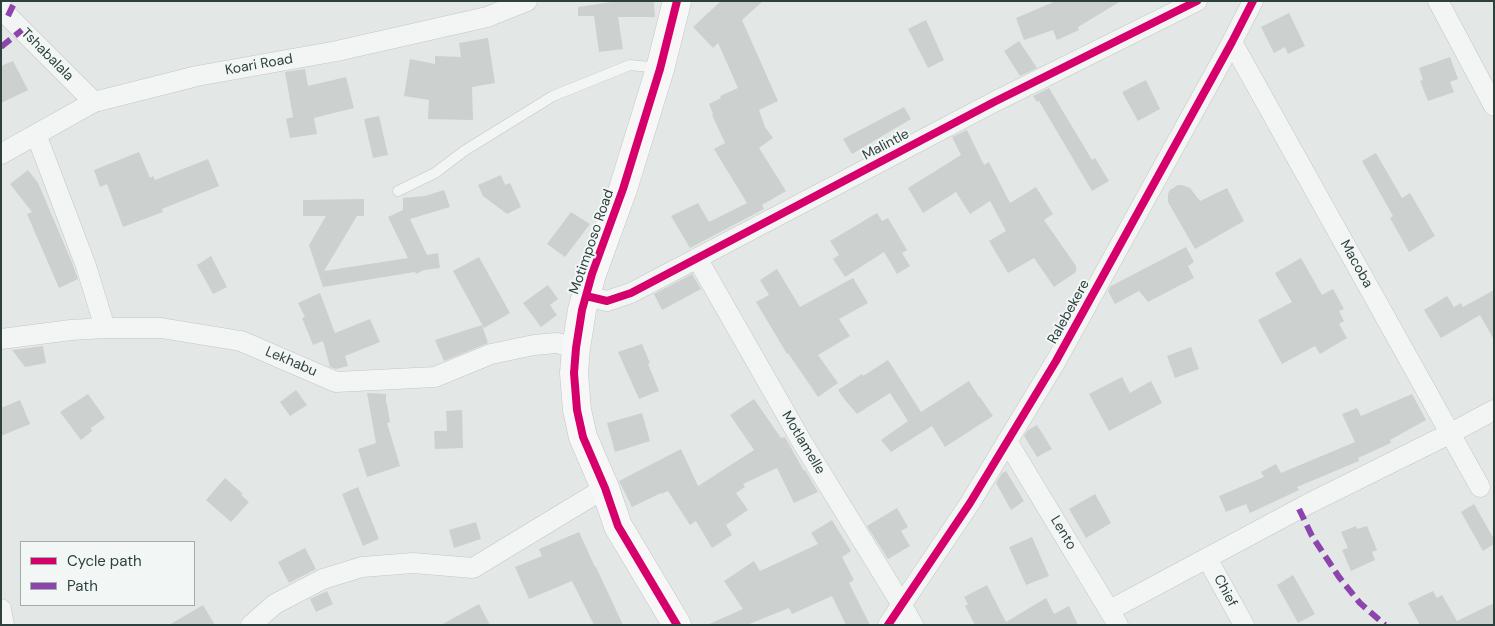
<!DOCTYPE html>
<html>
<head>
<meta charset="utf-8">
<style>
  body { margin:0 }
  #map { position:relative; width:1495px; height:626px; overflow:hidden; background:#e3e8e7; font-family:"DM Sans",sans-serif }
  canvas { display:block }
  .frame { position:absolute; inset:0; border:2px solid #2c403e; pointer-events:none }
  .legend { position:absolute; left:20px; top:541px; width:175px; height:65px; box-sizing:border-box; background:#f2f7f6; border:1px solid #a3aeac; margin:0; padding:6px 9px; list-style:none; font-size:15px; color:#2c403e }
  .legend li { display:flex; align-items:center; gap:10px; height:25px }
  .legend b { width:25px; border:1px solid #a3aeac }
</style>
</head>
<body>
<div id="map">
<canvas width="1495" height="626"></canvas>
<div class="frame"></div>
<ul class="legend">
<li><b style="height:6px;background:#d6006c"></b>Cycle path</li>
<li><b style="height:6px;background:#8e44ad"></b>Path</li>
</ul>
</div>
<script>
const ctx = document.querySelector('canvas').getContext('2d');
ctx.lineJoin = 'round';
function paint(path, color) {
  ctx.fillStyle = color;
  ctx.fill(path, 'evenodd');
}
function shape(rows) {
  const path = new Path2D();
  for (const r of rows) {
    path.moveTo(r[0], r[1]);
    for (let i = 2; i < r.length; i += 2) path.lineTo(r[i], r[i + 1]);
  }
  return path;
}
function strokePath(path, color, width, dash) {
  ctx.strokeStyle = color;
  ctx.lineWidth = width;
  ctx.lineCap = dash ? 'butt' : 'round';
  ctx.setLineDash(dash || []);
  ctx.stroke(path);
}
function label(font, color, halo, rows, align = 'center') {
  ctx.font = font + ' "DM Sans",sans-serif';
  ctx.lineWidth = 4;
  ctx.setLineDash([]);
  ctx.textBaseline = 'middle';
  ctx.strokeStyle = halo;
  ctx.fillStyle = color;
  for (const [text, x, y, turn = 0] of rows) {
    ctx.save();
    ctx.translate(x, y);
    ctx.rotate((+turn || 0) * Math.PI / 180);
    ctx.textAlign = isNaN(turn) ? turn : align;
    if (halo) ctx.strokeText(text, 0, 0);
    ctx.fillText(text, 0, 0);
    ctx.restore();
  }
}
paint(shape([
  [618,1,654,2,655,17,618,17,623,49,599,52,594,16,578,16,578,7],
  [721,1,763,1,742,20,778,101,759,110,765,127,773,138,759,148,786,191,762,205,764,209,690,248,671,216,698,203,709,222,747,203,714,149,725,143,712,115,713,114,709,104,721,98,720,96,738,88,718,43,713,48,693,27],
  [1056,1,1121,1,1078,27,1079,30,1057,40,1053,30,1024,40,1016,18],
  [1289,13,1305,46,1288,54,1285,47,1274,53,1261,27],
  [926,20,944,60,928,68,908,29],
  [488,38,495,83,472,87,473,120,428,119,429,100,404,96,410,59,435,64,435,56,461,57,459,43],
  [1019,41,1037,68,1020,76,1004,51],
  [1450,57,1458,79,1450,82,1454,92,1428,101,1420,81,1423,80,1419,68],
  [13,61,28,90,1,103,1,66],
  [305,69,308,86,346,77,354,108,314,118,317,134,290,138,286,119,293,117,285,72],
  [1146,80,1160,109,1138,121,1122,92],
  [1049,88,1092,160,1095,158,1109,181,1092,191,1039,101,1037,102,1033,96],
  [904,107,911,119,852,154,843,139],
  [379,116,388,155,373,158,364,119],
  [967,130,984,165,989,162,1010,203,1036,187,1053,214,1044,220,1076,266,1076,272,1054,287,1034,258,1008,273,989,241,1006,231,990,201,970,214,956,192,923,213,908,188,961,155,952,137],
  [139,152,150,178,153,176,155,180,208,159,219,186,162,209,163,212,123,227,107,184,100,187,94,170],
  [1376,153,1402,198,1410,193,1435,236,1409,252,1390,218,1393,216,1362,161],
  [28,170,38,183,71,260,78,279,59,288,27,214,32,212,10,184],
  [501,175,505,185,510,183,521,207,507,214,483,196,478,185],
  [1178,185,1182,185,1190,188,1200,201,1227,188,1244,221,1195,249,1168,202,1168,194,1170,190],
  [444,190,450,207,410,219,427,255,438,253,440,268,424,270,416,274,415,272,323,287,309,245,326,216,303,216,303,200,364,199,364,216,357,216,324,271,408,258,388,217,403,210,403,198,425,196],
  [571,212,590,224,565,257,547,244],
  [877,213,882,221,888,218,907,250,902,253,910,266,897,274,884,252,845,277,833,259,839,255,830,241],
  [1186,247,1194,262,1188,266,1194,278,1148,302,1139,291,1115,304,1108,291,1111,286],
  [211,256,227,287,213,294,197,265],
  [479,257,510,313,484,328,453,271],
  [1301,258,1322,295,1333,289,1344,309,1339,311,1344,321,1339,324,1347,338,1320,354,1315,346,1282,364,1258,320,1292,302,1275,273],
  [777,269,800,307,853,278,868,303,839,319,850,336,818,355,838,383,818,397,788,353,787,354,756,302,769,295,760,280],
  [692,274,701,289,662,310,654,294],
  [548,285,558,299,550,305,557,315,541,327,523,303],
  [1494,290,1494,340,1480,315,1441,338,1424,310,1447,296,1454,307,1461,303,1463,307],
  [320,293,335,333,370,319,380,342,345,356,348,366,336,369,330,367,323,341,313,345,302,318,305,317,298,303],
  [482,325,488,343,444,361,435,340],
  [642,344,650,363,648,364,659,391,639,399,618,352],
  [43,346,46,363,25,367,12,350],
  [1191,347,1199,369,1175,378,1167,356],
  [888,360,921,412,969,381,979,397,980,397,993,416,945,447,932,426,891,452,881,440,908,421,890,393,857,414,845,400,838,390,862,374,863,376],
  [1122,377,1130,393,1151,381,1162,403,1109,431,1089,394],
  [296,390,307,405,290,416,280,402],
  [367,393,386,394,386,404,387,404,390,422,387,423,400,466,367,477,358,449,376,443],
  [88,394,105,418,91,428,92,431,81,440,60,412],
  [1412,394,1426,420,1390,440,1391,443,1358,458,1359,461,1297,487,1299,490,1250,513,1246,504,1226,512,1219,496,1264,477,1261,472,1276,464,1281,473,1355,442,1342,414,1357,408,1361,416],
  [754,399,781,438,785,437,804,471,805,470,818,492,794,503,777,468,743,484,745,487,736,493,748,510,726,525,732,535,712,548,696,521,690,525,668,491,661,494,661,493,632,507,619,481,681,449,698,486,754,450,730,415],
  [20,400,30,424,1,436,1,408],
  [462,410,463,448,435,449,434,431,447,431,446,411],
  [642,413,650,441,615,452,607,423],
  [1037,425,1052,449,1037,457,1024,436,1028,430],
  [1006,471,1024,501,1011,510,996,483,1002,473],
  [225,478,243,494,241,495,249,502,231,522,206,500],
  [358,487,379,539,363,546,342,494],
  [1095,494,1111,523,1086,538,1069,509],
  [1474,504,1494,539,1494,544,1483,551,1461,512],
  [897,508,908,527,901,531,910,546,888,559,867,526],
  [832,520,851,551,842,557,854,580,849,583,870,625,846,625,832,596,792,614,789,608,747,625,707,625,743,609,724,581,754,561,760,571,818,544,811,533],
  [476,522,481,539,454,548,449,530],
  [1356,526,1357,529,1367,526,1377,550,1372,552,1375,560,1351,571,1342,550,1348,548,1341,532],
  [579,532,595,567,596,567,623,625,594,625,572,581,529,599,515,567,542,556,539,549],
  [1032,537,1049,576,1026,585,1009,547],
  [305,548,316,569,289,583,278,562],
  [1293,575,1315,614,1298,623,1277,585],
  [987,585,1006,622,1046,598,1054,614,1069,606,1078,625,975,625,965,606,968,604,964,597],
  [327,591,333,604,316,612,310,599],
  [1433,591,1437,598,1442,595,1457,621,1494,603,1494,625,1420,625,1408,603],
  [479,604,490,625,441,625],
  [203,605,215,625,169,625]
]), '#ccd0cf');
const lane = shape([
  [398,191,435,173,464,151,553,96,630,65,659,68]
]);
const street = shape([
  [1438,1,1494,106],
  [1,6,8,16,94,102],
  [1232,42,1480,487],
  [36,134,86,266,105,328],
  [1,154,94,102,197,76,337,51,487,17,527,1],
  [697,258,802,442,902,605,913,625],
  [586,296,607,301,631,293,994,102,1197,1],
  [1,339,71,330,105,328,161,328,241,341,336,382,435,377,491,354,534,345,557,343,576,348],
  [1007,441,1118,625],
  [1207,558,1244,625],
  [1,609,4,625],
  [1110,610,1308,504,1451,433,1494,410],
  [251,625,275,604,323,579,362,567,413,563,473,568,605,488],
  [888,625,970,503,1056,361,1232,42,1253,1]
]);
const secondary = shape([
  [677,625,618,526,605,488,583,437,577,410,574,373,576,348,582,310,592,274,623,189,660,69,677,1]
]);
strokePath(lane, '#c2c6c5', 11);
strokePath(street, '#c2c6c5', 21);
strokePath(secondary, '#c2c6c5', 29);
strokePath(lane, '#f3f5f5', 10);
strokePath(street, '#f3f5f5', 20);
strokePath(secondary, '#f7f7f7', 28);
strokePath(shape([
  [8,16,15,1],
  [1,47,22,30],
  [1299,509,1312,536,1339,577,1360,603,1385,625]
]), '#8e44ad', 6, [12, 6]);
strokePath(shape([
  [586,296,607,301,631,293,994,102,1197,1],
  [677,625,618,526,605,488,583,437,577,410,574,373,576,348,582,310,592,274,623,189,660,69,677,1],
  [888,625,970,503,1056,361,1232,42,1253,1]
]), '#d6006c', 8);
label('14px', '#2c403e', '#f2f7f6', [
  ["Tshabalala",47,55,45],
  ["Koari Road",259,65,-10],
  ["Malintle",886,145,-28],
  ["Motimposo Road",592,242,-71],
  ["Macoba",1356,264,61],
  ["Ralebekere",1069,312,-61],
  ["Lekhabu",291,362,23],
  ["Motlamelle",803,443,59],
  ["Lento",1063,533,59],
  ["Chief",1225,591,62]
]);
</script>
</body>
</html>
